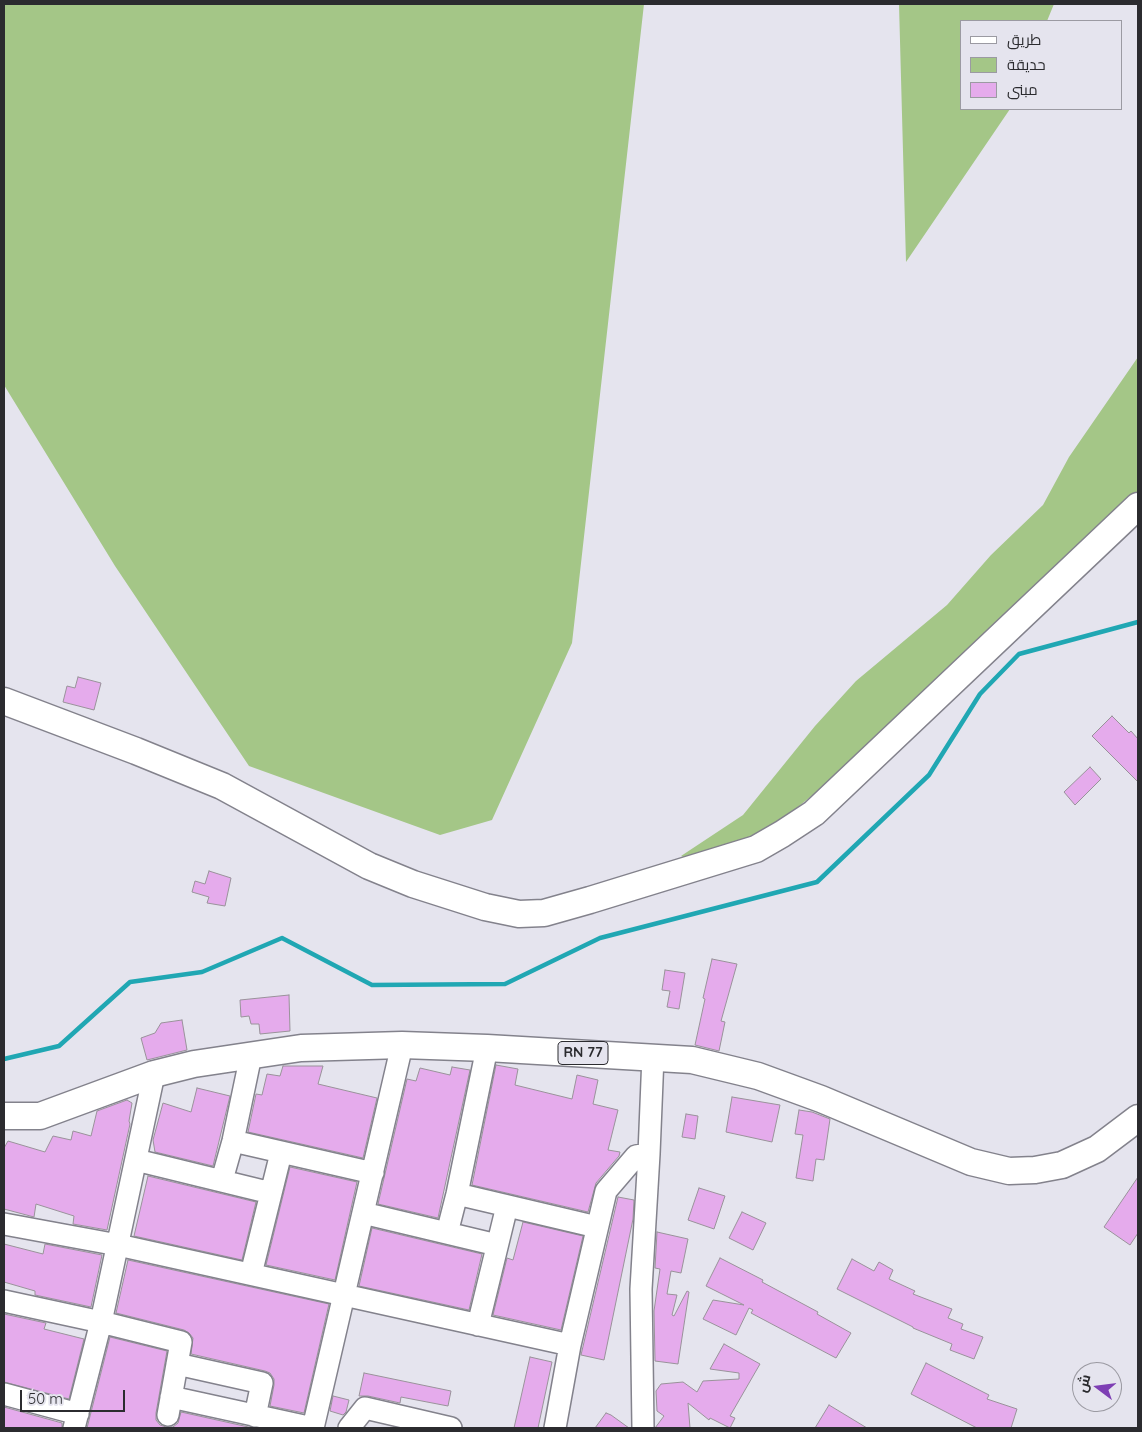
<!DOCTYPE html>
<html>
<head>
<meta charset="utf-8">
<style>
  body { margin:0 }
  #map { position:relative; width:1142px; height:1432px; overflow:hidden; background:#e5e4ee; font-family:Quicksand,Cairo,sans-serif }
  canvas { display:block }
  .frame { position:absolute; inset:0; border:5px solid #2b2b2f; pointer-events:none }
  .legend { position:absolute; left:960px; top:20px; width:162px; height:90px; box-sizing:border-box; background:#e5e4ee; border:1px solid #9b9aa2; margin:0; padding:6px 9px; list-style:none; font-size:15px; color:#2b2b2f }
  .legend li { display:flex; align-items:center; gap:10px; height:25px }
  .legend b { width:25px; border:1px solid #9b9aa2 }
  .north { position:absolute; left:1072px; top:1362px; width:50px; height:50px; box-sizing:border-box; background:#e5e4ee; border:1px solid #9b9aa2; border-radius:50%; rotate:285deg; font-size:14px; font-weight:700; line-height:20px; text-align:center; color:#2b2b2f }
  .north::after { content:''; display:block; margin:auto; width:18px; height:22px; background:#7e3fb4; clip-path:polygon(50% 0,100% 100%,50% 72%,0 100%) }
  .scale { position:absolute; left:20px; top:1390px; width:105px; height:22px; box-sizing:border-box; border:2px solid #2b2b2f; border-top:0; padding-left:6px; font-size:15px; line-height:18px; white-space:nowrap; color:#2b2b2f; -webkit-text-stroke:4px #e5e4ee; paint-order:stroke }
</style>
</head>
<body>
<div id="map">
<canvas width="1142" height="1432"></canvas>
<div class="frame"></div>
<ul class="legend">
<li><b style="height:6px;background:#fff"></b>طريق</li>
<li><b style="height:14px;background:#a4c687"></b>حديقة</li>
<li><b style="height:14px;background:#e5abec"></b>مبنى</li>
</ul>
<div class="north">ش</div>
<div class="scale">50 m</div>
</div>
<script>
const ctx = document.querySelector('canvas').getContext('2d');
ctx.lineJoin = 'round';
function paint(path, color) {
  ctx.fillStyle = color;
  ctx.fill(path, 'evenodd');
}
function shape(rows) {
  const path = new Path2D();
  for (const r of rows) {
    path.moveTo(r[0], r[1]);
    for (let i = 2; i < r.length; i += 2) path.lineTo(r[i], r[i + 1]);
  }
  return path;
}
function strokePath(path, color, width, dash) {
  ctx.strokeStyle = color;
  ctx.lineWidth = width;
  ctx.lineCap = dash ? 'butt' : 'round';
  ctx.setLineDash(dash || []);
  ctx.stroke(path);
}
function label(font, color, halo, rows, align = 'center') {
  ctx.font = font + ' Quicksand,sans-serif';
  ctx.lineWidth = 4.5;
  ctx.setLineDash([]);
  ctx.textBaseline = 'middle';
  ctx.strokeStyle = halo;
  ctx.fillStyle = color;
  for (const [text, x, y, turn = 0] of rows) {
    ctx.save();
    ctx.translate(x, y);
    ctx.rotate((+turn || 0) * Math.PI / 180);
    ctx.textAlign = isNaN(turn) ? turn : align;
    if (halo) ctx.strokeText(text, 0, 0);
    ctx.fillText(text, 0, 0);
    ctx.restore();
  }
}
paint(shape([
  [4,4,644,4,572,643,492,820,440,835,249,766,115,566,4,385],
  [899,4,1054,4,1047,21,961,21,961,109,1010,109,906,262],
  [1138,357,1138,495,860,757,763,835,688,859,681,856,743,815,815,726,856,681,947,605,991,555,1043,505,1069,457]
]), '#a4c687');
strokePath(shape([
  [4,1059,59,1046,130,982,202,972,282,938,372,985,505,984,600,938,817,882,929,775,980,694,1019,654,1138,622]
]), '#20a7b3', 4.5);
const building = shape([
  [78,677,101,683,94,710,63,702,67,686,75,688,78,677],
  [1112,716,1129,733,1131,731,1138,739,1138,782,1092,736,1112,716],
  [1090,767,1101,779,1075,805,1064,792,1090,767],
  [209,871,231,878,225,906,207,903,209,897,192,892,195,881,205,884,209,871],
  [712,959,737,964,721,1021,725,1022,719,1051,695,1045,705,999,703,998,712,959],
  [665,970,685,973,679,1009,667,1007,670,991,662,990,665,970],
  [289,995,290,1031,260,1034,259,1024,251,1024,249,1016,241,1017,240,1000,289,995],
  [182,1020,187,1050,147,1060,141,1038,155,1033,161,1023,182,1020],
  [496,1065,518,1069,515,1085,572,1099,577,1075,598,1080,593,1104,618,1110,608,1150,620,1152,619,1156,596,1183,588,1212,472,1185,496,1065],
  [283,1066,323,1066,318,1084,377,1098,363,1158,248,1132,256,1094,262,1095,267,1074,280,1076,283,1066],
  [452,1067,470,1070,438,1218,378,1204,407,1079,416,1081,420,1068,450,1075,452,1067],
  [197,1088,230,1096,213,1166,155,1152,153,1140,163,1103,191,1112,197,1088],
  [732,1097,780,1105,772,1142,726,1132,732,1097],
  [127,1100,132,1103,129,1121,130,1124,107,1230,73,1224,74,1216,36,1204,34,1217,4,1209,4,1148,8,1141,45,1152,53,1136,71,1140,73,1131,91,1136,97,1111,127,1100],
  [799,1110,812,1112,830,1119,824,1160,816,1159,813,1181,796,1178,803,1135,795,1134,799,1110],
  [686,1114,698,1116,695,1139,682,1137,686,1114],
  [290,1167,357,1182,335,1280,266,1265,290,1167],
  [148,1176,256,1202,242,1260,134,1236,148,1176],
  [1138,1177,1138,1233,1130,1245,1104,1227,1138,1177],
  [699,1188,725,1196,714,1229,688,1220,699,1188],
  [618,1197,634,1200,633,1219,604,1360,581,1355,618,1197],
  [742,1212,766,1223,753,1250,729,1238,742,1212],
  [523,1222,583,1236,561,1330,493,1315,507,1258,513,1260,523,1222],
  [372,1228,482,1254,469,1310,359,1286,372,1228],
  [657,1232,688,1239,681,1273,671,1271,667,1294,677,1295,672,1315,674,1316,687,1291,689,1292,678,1364,655,1361,654,1311,660,1269,655,1268,657,1232],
  [4,1244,43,1254,45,1244,102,1255,91,1307,35,1295,35,1291,4,1282,4,1244],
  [720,1258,763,1280,762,1282,818,1312,817,1314,851,1333,836,1358,751,1313,753,1310,749,1308,736,1335,703,1319,713,1300,744,1305,706,1286,720,1258],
  [852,1259,874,1271,879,1262,893,1270,889,1279,915,1291,913,1294,952,1309,948,1318,963,1324,961,1329,983,1337,974,1359,950,1350,952,1344,913,1328,913,1327,837,1289,852,1259],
  [128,1260,329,1304,304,1413,270,1406,274,1385,274,1379,270,1373,265,1371,191,1354,193,1338,189,1333,184,1330,116,1313,128,1260],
  [4,1314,46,1323,44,1329,84,1339,69,1399,4,1382,4,1314],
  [110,1337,167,1351,156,1413,156,1420,160,1425,166,1427,173,1427,178,1423,181,1412,253,1428,87,1428,110,1337],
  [724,1344,760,1364,730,1416,735,1418,730,1428,710,1418,709,1420,688,1403,690,1428,655,1428,664,1416,657,1411,656,1391,661,1384,683,1382,697,1392,703,1381,739,1379,739,1373,710,1369,724,1344],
  [530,1357,552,1362,538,1428,514,1428,530,1357],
  [926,1363,989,1395,987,1399,1017,1409,1011,1428,977,1428,911,1394,926,1363],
  [364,1373,451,1391,448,1406,401,1397,400,1403,368,1396,359,1396,364,1373],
  [333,1396,349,1400,346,1412,343,1415,330,1411,333,1396],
  [829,1405,867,1428,815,1428,829,1405],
  [4,1407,62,1423,62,1428,4,1428,4,1407],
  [606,1413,611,1415,629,1428,595,1428,606,1413]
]);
paint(building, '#e5abec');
strokePath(building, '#99929a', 1);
const minor = shape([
  [233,1141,373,1173],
  [136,1160,271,1193],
  [222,1180,233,1141,251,1055],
  [457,1194,597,1227],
  [363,1213,497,1245],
  [4,1224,118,1245,570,1345],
  [447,1233,457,1194,487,1048],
  [251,1274,281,1153],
  [4,1301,101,1322,181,1342,168,1415],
  [478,1325,507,1206],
  [177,1364,262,1383,255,1416],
  [4,1394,78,1414],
  [171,1397,313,1428],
  [74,1428,101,1322,154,1074],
  [313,1428,402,1045],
  [349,1428,365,1408,451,1428],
  [555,1428,570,1345,606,1191,636,1156,649,1154],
  [643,1428,641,1289,649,1154,653,1056]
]);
const major = shape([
  [4,701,136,751,222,786,369,866,413,884,485,907,519,914,544,913,590,900,756,849,782,834,814,813,1138,506],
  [4,1116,40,1116,154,1074,194,1064,301,1048,402,1045,487,1048,692,1060,758,1076,821,1099,971,1162,1009,1171,1035,1170,1062,1165,1097,1149,1138,1118]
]);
strokePath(minor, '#83828c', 24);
strokePath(major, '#83828c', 29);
strokePath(minor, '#fff', 21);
strokePath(major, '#fff', 26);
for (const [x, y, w] of [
  [583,1053,50]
]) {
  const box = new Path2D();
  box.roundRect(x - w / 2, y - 11.5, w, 23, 4);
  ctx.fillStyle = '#e5e4ee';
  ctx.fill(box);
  strokePath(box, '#2b2b2f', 1);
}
label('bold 14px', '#2b2b2f', null, [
  ["RN 77",583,1053]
]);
</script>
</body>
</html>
